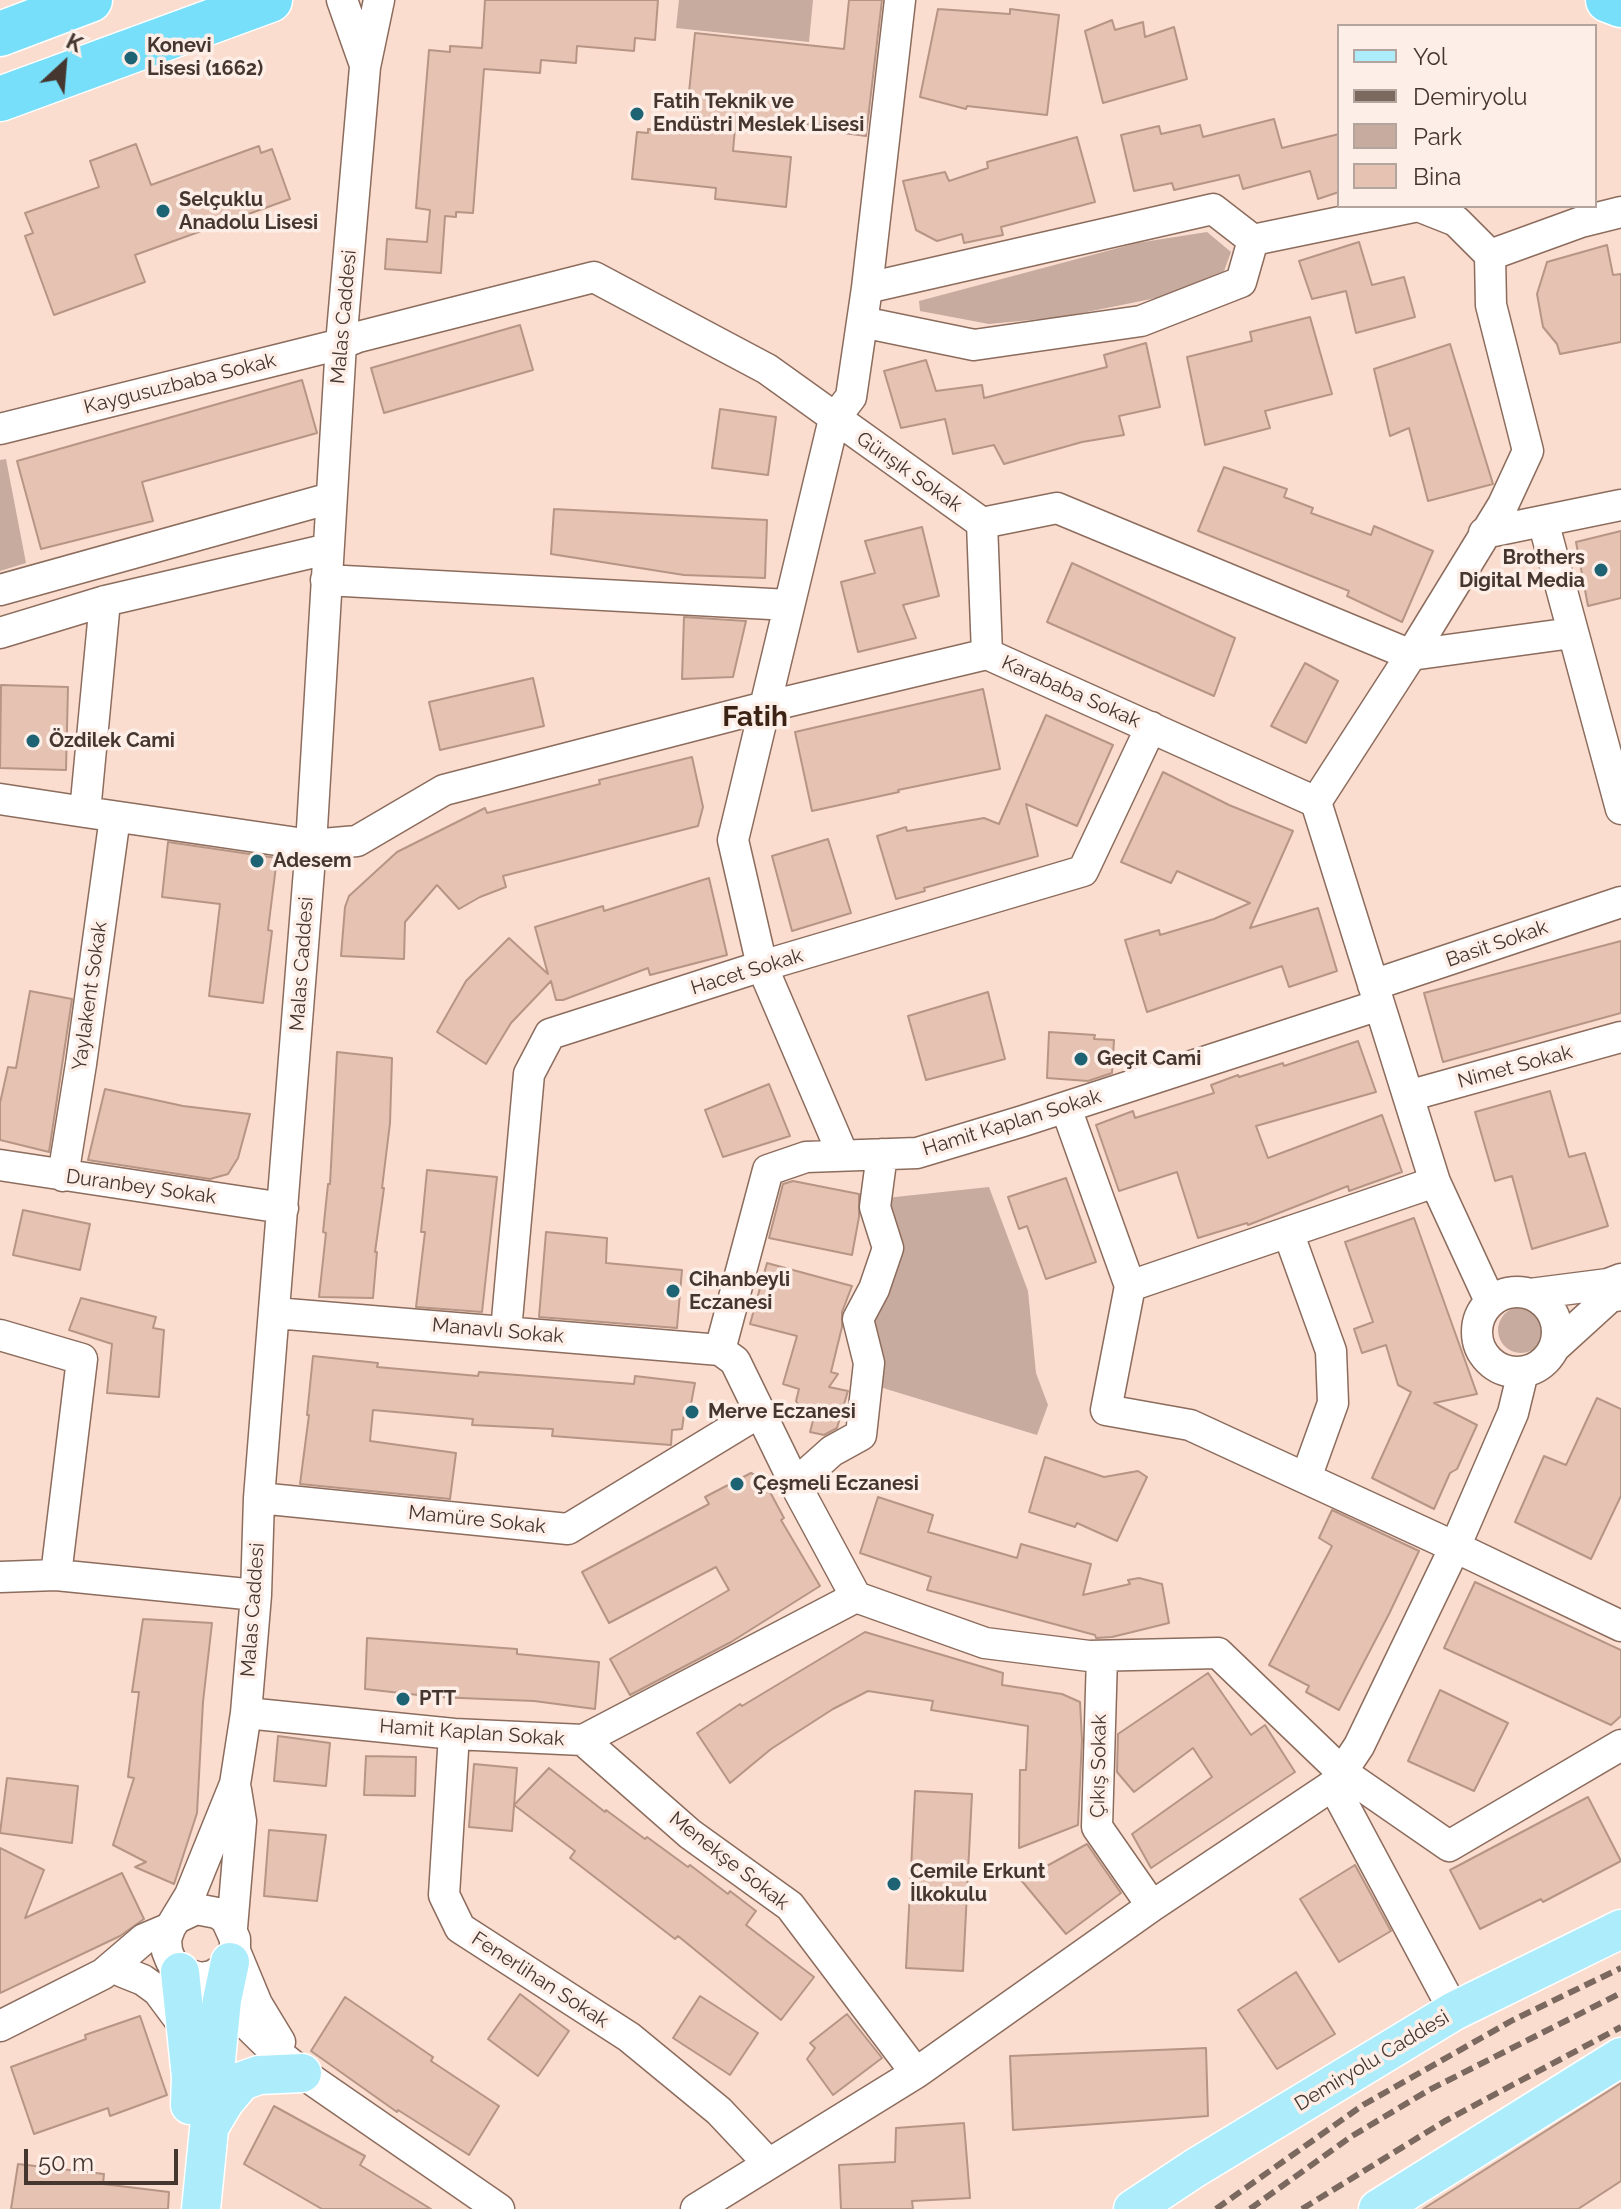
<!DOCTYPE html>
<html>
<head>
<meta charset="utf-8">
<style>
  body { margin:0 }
  #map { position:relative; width:1621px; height:2209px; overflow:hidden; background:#faddcf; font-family:Raleway,sans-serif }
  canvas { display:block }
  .legend { position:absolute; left:1337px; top:24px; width:260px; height:184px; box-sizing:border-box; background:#fdeee7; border:2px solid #b3a59e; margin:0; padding:10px 14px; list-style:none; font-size:24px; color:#453730 }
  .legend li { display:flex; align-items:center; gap:16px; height:40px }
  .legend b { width:40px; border:2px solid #b3a59e }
  .north { position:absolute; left:24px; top:24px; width:80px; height:80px; -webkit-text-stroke:6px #fdeee7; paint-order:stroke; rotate:26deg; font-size:22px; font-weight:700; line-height:32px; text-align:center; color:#453730 }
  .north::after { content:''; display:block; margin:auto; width:28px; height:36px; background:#453730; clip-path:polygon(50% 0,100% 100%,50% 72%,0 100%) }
  .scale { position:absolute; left:24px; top:2149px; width:154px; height:36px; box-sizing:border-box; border:4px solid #453730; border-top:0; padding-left:10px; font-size:24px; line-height:28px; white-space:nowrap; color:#453730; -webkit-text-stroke:6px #fdeee7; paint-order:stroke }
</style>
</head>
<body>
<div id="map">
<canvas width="1621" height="2209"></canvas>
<ul class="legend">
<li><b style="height:10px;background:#adecfb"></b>Yol</li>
<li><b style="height:10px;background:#7b685f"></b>Demiryolu</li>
<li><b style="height:22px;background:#c7ab9e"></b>Park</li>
<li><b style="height:22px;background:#e5c2b1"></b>Bina</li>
</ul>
<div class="north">K</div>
<div class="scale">50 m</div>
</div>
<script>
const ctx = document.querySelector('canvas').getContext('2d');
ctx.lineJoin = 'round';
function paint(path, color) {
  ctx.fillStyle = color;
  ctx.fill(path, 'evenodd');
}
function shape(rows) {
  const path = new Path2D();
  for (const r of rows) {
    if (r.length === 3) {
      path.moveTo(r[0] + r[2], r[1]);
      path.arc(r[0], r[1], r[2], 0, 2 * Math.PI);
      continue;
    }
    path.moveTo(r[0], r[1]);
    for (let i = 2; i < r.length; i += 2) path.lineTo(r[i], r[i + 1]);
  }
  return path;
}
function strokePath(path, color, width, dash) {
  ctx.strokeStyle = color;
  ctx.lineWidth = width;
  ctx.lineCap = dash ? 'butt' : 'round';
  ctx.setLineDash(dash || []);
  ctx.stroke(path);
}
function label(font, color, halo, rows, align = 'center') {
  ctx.font = font + ' Raleway,sans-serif';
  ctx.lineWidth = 7;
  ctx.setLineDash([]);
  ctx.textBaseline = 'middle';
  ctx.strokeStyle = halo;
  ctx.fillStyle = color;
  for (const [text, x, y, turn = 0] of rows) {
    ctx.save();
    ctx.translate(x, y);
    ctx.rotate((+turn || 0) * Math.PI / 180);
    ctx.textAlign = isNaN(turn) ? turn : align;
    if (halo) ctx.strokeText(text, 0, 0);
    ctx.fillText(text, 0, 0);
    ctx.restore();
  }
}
paint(shape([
  [679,0,813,0,809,42,676,28],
  [1207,232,1231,252,1224,271,1161,297,1062,317,989,324,920,311,919,301,1137,243],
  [6,459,26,563,0,571,0,460],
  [989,1187,1028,1291,1036,1373,1048,1405,1037,1435,883,1388,862,1348,886,1198],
  [1521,1330,23]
]), '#c7ab9e');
const building = shape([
  [485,0,658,0,655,40,635,38,634,51,577,46,576,63,541,60,540,73,484,69,473,213,456,212,456,217,445,216,441,273,385,269,387,239,427,242,430,210,416,208,429,50,450,52,450,46,482,48,485,0],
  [849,0,882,0,866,136,836,132,836,127,736,117,733,151,791,157,786,207,715,199,716,188,632,179,637,132,648,133,648,129,685,132,695,33,844,49,849,0],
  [938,9,1010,14,1010,9,1059,15,1047,115,967,106,966,109,920,97,938,9],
  [1112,20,1115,30,1143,22,1145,37,1174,27,1187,79,1103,103,1085,31,1112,20],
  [1274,119,1282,148,1339,134,1339,192,1318,199,1310,171,1243,189,1239,175,1174,190,1172,183,1134,191,1121,135,1159,126,1161,134,1200,125,1203,137,1274,119],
  [1077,137,1095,202,1001,227,1003,235,964,243,962,234,937,241,916,230,903,181,945,172,949,181,988,168,987,162,1077,137],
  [136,144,151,185,259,146,261,153,272,149,290,199,135,255,145,282,54,315,25,236,33,233,25,213,99,187,90,161,136,144],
  [1359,242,1372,285,1404,277,1415,317,1356,333,1346,291,1312,299,1299,261,1359,242],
  [1607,245,1613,275,1621,274,1621,342,1560,354,1557,344,1543,327,1537,294,1547,262,1607,245],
  [1310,317,1332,394,1265,411,1270,428,1205,445,1187,357,1252,341,1250,332,1310,317],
  [520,325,533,370,384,413,371,368,520,325],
  [1146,343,1160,407,1119,416,1124,435,1082,442,1004,464,994,445,953,454,945,419,901,428,884,371,926,360,936,391,982,385,984,398,1107,367,1104,355,1146,343],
  [1450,344,1493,484,1428,501,1409,428,1390,436,1374,369,1450,344],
  [302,380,317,433,142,482,153,521,41,549,17,461,302,380],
  [720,409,776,417,768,475,712,468,720,409],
  [1224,467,1287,489,1284,497,1313,508,1311,513,1371,535,1374,526,1433,551,1402,622,1347,596,1349,591,1198,531,1224,467],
  [554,509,767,520,765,578,684,575,551,554,554,509],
  [922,527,939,596,903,605,916,638,858,652,841,582,875,573,865,541,922,527],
  [1621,531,1621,598,1588,606,1576,542,1621,531],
  [1072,563,1235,638,1214,696,1047,622,1072,563],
  [684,617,746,621,733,677,682,679,684,617],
  [1305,663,1338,681,1306,743,1271,726,1305,663],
  [533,678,544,726,440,750,429,702,533,678],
  [1,685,68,687,66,770,0,768,1,685],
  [983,689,1000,769,898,790,899,792,812,811,795,732,983,689],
  [1046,715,1113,745,1077,826,1026,804,1038,856,924,888,925,891,896,899,877,836,906,827,907,831,984,818,999,824,1046,715],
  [692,757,703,807,698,826,503,876,506,887,480,897,459,909,437,885,405,922,404,959,341,956,345,907,349,896,397,852,485,808,487,813,600,784,599,780,692,757],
  [1163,772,1229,805,1293,831,1250,928,1318,908,1337,971,1289,987,1282,966,1147,1012,1125,940,1159,930,1160,935,1214,919,1250,903,1177,871,1171,883,1121,862,1163,772],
  [828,839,851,913,792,931,772,856,828,839],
  [168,842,277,858,268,930,272,931,263,1003,209,996,220,904,162,897,168,842],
  [709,878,727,955,650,975,648,968,563,1000,556,1000,551,981,511,1023,486,1064,437,1032,466,981,509,938,548,974,535,927,603,906,604,911,709,878],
  [1621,941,1621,1013,1443,1062,1424,993,1621,941],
  [30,991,72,999,49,1152,0,1140,0,1103,8,1067,16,1068,30,991],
  [988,992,1005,1059,926,1080,908,1016,988,992],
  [1049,1032,1095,1035,1094,1039,1114,1040,1112,1073,1088,1081,1047,1078,1049,1032],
  [1358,1041,1376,1092,1256,1126,1268,1158,1382,1115,1402,1172,1349,1191,1348,1186,1248,1225,1247,1223,1198,1238,1177,1172,1119,1191,1096,1125,1133,1111,1135,1118,1214,1093,1211,1085,1238,1075,1239,1077,1283,1063,1284,1066,1358,1041],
  [337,1052,392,1058,390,1123,382,1188,384,1188,375,1252,377,1252,373,1298,319,1297,326,1233,323,1232,328,1184,330,1184,337,1052],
  [769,1084,790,1136,723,1157,705,1110,769,1084],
  [105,1089,183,1106,250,1114,238,1158,228,1174,210,1179,88,1160,105,1089],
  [1550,1091,1569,1157,1585,1153,1608,1226,1532,1249,1512,1176,1495,1181,1475,1112,1550,1091],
  [427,1170,497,1177,482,1312,416,1307,425,1232,421,1232,427,1170],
  [1066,1178,1096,1262,1046,1279,1027,1226,1019,1229,1008,1197,1066,1178],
  [793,1181,859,1194,859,1217,852,1255,769,1238,783,1184,793,1181],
  [23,1210,90,1224,80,1270,13,1255,23,1210],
  [1414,1218,1477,1394,1434,1403,1477,1425,1457,1469,1450,1473,1434,1509,1372,1478,1411,1392,1398,1385,1386,1345,1362,1353,1354,1329,1373,1322,1345,1242,1414,1218],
  [546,1232,607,1238,606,1263,682,1270,677,1328,539,1317,546,1232],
  [767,1263,852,1286,842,1312,842,1327,831,1372,838,1374,829,1387,848,1391,847,1394,837,1428,824,1435,810,1432,814,1417,804,1413,796,1401,799,1389,783,1384,797,1336,750,1324,767,1263],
  [81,1298,156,1317,153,1328,164,1330,159,1397,107,1393,112,1344,69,1330,81,1298],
  [313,1356,378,1363,377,1367,478,1376,479,1372,634,1384,635,1376,695,1383,690,1409,685,1408,682,1429,672,1430,671,1445,552,1436,553,1429,472,1425,473,1419,373,1410,370,1441,456,1453,450,1499,300,1484,309,1415,307,1415,313,1356],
  [1597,1398,1621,1409,1621,1496,1591,1559,1515,1522,1544,1456,1566,1465,1597,1398],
  [1045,1457,1104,1477,1138,1471,1147,1477,1117,1541,1077,1523,1075,1527,1029,1512,1045,1457],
  [751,1473,763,1479,784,1518,781,1520,820,1586,731,1642,630,1695,610,1659,729,1590,716,1567,609,1623,582,1572,709,1504,705,1497,751,1473],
  [878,1497,933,1515,928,1532,1017,1558,1021,1544,1091,1564,1083,1595,1130,1584,1128,1580,1139,1578,1162,1584,1169,1623,1112,1637,1096,1638,1095,1635,927,1590,931,1577,860,1553,878,1497],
  [1332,1510,1419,1551,1389,1614,1339,1710,1306,1692,1309,1686,1269,1665,1332,1546,1319,1538,1332,1510],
  [1475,1582,1621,1650,1621,1716,1611,1725,1444,1648,1475,1582],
  [143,1619,212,1623,203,1702,197,1813,174,1884,135,1867,146,1862,113,1845,134,1778,128,1777,139,1692,132,1692,143,1619],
  [865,1632,1003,1673,1002,1685,1062,1694,1080,1702,1082,1740,1078,1825,1019,1848,1020,1770,1026,1770,1028,1726,931,1710,933,1701,868,1691,833,1709,771,1749,730,1783,697,1733,740,1704,742,1706,865,1632],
  [367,1638,517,1649,517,1654,599,1662,595,1709,534,1701,436,1697,365,1689,367,1638],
  [1208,1673,1251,1735,1265,1725,1295,1772,1151,1868,1132,1834,1212,1777,1193,1748,1134,1792,1117,1772,1118,1734,1208,1673],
  [1440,1690,1508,1723,1474,1791,1408,1761,1440,1690],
  [278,1736,330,1743,326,1786,274,1781,278,1736],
  [366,1756,416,1757,415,1796,364,1795,366,1756],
  [474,1764,517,1768,512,1831,469,1827,474,1764],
  [549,1768,605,1812,606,1810,645,1839,647,1837,688,1867,690,1865,728,1894,730,1891,756,1911,746,1925,814,1977,781,2020,678,1936,675,1939,570,1858,575,1851,514,1805,549,1768],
  [7,1778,78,1786,72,1843,0,1833,7,1778],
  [915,1791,972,1794,963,1971,906,1968,915,1791],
  [1588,1797,1621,1861,1543,1902,1541,1899,1480,1929,1450,1870,1588,1797],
  [269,1830,326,1835,317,1901,264,1896,269,1830],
  [1087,1844,1121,1893,1066,1934,1021,1880,1087,1844],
  [0,1848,44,1870,25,1918,122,1873,144,1919,120,1936,0,1993,0,1848],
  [1355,1865,1391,1931,1339,1962,1300,1899,1355,1865],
  [1296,1972,1335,2034,1277,2069,1238,2010,1296,1972],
  [520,1994,569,2031,538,2076,488,2039,520,1994],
  [700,1996,758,2033,730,2075,673,2038,700,1996],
  [345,1997,433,2057,431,2061,499,2106,469,2155,398,2110,397,2112,311,2051,345,1997],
  [847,2014,882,2058,833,2095,807,2059,815,2048,810,2043,847,2014],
  [140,2016,167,2095,110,2116,108,2108,34,2134,11,2067,86,2039,85,2035,140,2016],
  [1206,2048,1208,2116,1013,2130,1010,2056,1206,2048],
  [1621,2083,1621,2181,1578,2209,1423,2209,1621,2083],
  [274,2106,365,2156,360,2165,431,2209,322,2209,244,2164,274,2106],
  [964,2123,970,2198,912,2201,913,2209,841,2209,839,2165,895,2162,896,2128,964,2123],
  [18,2164,104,2174,103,2184,169,2192,168,2209,11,2209,18,2164]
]);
paint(building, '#e5c2b1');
strokePath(building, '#b79585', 2);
const minor = shape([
  [342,0,365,65],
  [1490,255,1581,222,1621,212],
  [867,288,1213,209,1253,240],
  [862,322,974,345,1141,321,1241,282,1253,240,1418,206],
  [0,429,341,344,358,337,594,277,767,369,982,523,1057,508,1411,655,1572,633],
  [1543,521,1621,809],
  [982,523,987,654],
  [1484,533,1621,505],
  [326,580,789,605],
  [0,590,331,498],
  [105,601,85,812,311,845,357,841,444,790,765,707,987,654,1316,802,1435,1182,1490,1301],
  [0,633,105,601,328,549],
  [0,799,85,812],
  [1316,802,1411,655,1503,505,1528,451,1491,305,1490,255,1456,221,1418,206],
  [1373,985,1621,902],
  [1379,1005,1023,1121,917,1153,806,1157,768,1170,720,1350,735,1361,795,1484,856,1597,985,1643,1089,1656,1218,1653,1342,1772,1449,1846,1621,1745],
  [1408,1096,1621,1037],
  [1066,1108,1130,1286,1106,1410,1190,1425,1455,1547,1621,1626],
  [843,1155,762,966,733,840,834,419,851,397,867,288,900,0],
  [0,1165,283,1208],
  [63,1176,81,1064,115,817],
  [1288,1232,1331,1351,1333,1403,1306,1478],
  [1130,1286,1435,1182],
  [1517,1332,40],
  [1530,1294,1608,1284,1621,1279],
  [275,1313,720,1350],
  [506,1331,529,1074,550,1034,762,966,1083,871,1151,727],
  [0,1335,82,1359,56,1575],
  [1555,1347,1610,1297,1621,1295],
  [795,1484,832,1451,861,1435,869,1363,858,1319,874,1289,888,1248,875,1207,882,1154],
  [259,1498,568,1529,760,1412],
  [0,1577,56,1575,256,1595],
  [1102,1656,1097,1827,1152,1906],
  [246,1713,454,1734,583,1740,856,1597],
  [454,1734,444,1895,460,1928,629,2037,719,2111,768,2163],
  [583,1740,690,1834,790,1906,916,2073],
  [1333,1785,1454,2011],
  [177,1918,196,1909,217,1913,226,1919,235,1939,235,1951,230,1962,222,1970,212,1976,201,1978,180,1972,171,1961,167,1951,166,1939,170,1928,190,1895,235,1784,246,1713,256,1595,259,1498,311,845,341,344,365,67,379,0],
  [232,1928,241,1821,236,1790],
  [235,1951,257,2004,280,2042],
  [123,1972,143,1980,158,1991,187,2030],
  [222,2000,269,2046,302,2073,499,2209],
  [0,2026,103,1974,144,1939,170,1928],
  [696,2209,916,2073,1152,1906,1333,1785,1359,1746,1455,1547,1513,1413,1523,1372]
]);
const major = shape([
  [180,1972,191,2077,190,2105],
  [210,2126,225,2101,242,2081,259,2075,302,2073],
  [201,2209,222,2000,230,1962],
  [1133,2209,1195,2168,1454,2011,1621,1929],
  [1378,2209,1621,2057]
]);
const highway = shape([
  [1608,0,1621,5],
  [0,34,90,0],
  [0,99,270,0]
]);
strokePath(minor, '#8c6c5d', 33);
strokePath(major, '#fff', 41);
strokePath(highway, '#fff', 47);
strokePath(minor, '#fff', 30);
strokePath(major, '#adecfb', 38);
strokePath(highway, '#77dff9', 44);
strokePath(shape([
  [1216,2209,1363,2105,1513,2020,1621,1968],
  [1250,2209,1352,2136,1429,2090,1621,1993],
  [1302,2209,1445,2121,1621,2027]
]), '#7b685f', 6, [12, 6]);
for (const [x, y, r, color] of [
  [131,58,8,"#1d6373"],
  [637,114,8,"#1d6373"],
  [163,211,8,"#1d6373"],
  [1601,570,8,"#1d6373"],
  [33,741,8,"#1d6373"],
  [257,861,8,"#1d6373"],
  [1081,1059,8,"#1d6373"],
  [673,1291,8,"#1d6373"],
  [692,1412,8,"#1d6373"],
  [737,1484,8,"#1d6373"],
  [403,1699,8,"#1d6373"],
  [894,1884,8,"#1d6373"]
]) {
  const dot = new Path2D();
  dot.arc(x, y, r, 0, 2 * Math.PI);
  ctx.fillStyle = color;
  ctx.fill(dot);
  strokePath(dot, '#fdeee7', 3);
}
label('bold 20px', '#453730', '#fdeee7', [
  ["Konevi",147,46],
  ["Lisesi (1662)",147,69],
  ["Fatih Teknik ve",653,102],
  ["Endüstri Meslek Lisesi",653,125],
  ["Selçuklu",179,200],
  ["Anadolu Lisesi",179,223],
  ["Brothers",1585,558,"right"],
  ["Digital Media",1585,581,"right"],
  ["Özdilek Cami",49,741],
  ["Adesem",273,861],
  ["Geçit Cami",1097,1059],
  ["Cihanbeyli",689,1280],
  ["Eczanesi",689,1303],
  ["Merve Eczanesi",708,1412],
  ["Çeşmeli Eczanesi",753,1484],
  ["PTT",419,1699],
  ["Cemile Erkunt",910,1872],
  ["İlkokulu",910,1895]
], 'left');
label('20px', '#453730', '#fdeee7', [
  ["Malas Caddesi",344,317,-85],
  ["Kaygusuzbaba Sokak",180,384,-14],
  ["Gürışık Sokak",909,472,35],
  ["Karababa Sokak",1071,692,24],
  ["Basit Sokak",1497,944,-19],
  ["Malas Caddesi",302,964,-86],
  ["Hacet Sokak",747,972,-17],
  ["Yaylakent Sokak",90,996,-82],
  ["Nimet Sokak",1515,1067,-15],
  ["Hamit Kaplan Sokak",1012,1123,-17],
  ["Duranbey Sokak",141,1187,8],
  ["Manavlı Sokak",498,1331,5],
  ["Mamüre Sokak",477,1520,6],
  ["Malas Caddesi",253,1610,-86],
  ["Hamit Kaplan Sokak",472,1733,4],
  ["Çıkış Sokak",1099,1766,-89],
  ["Menekşe Sokak",729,1861,38],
  ["Fenerlihan Sokak",540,1980,33],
  ["Demiryolu Caddesi",1372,2061,-31]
]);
label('bold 28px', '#3c2214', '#fdeee7', [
  ["Fatih",755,718]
]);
</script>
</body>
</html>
